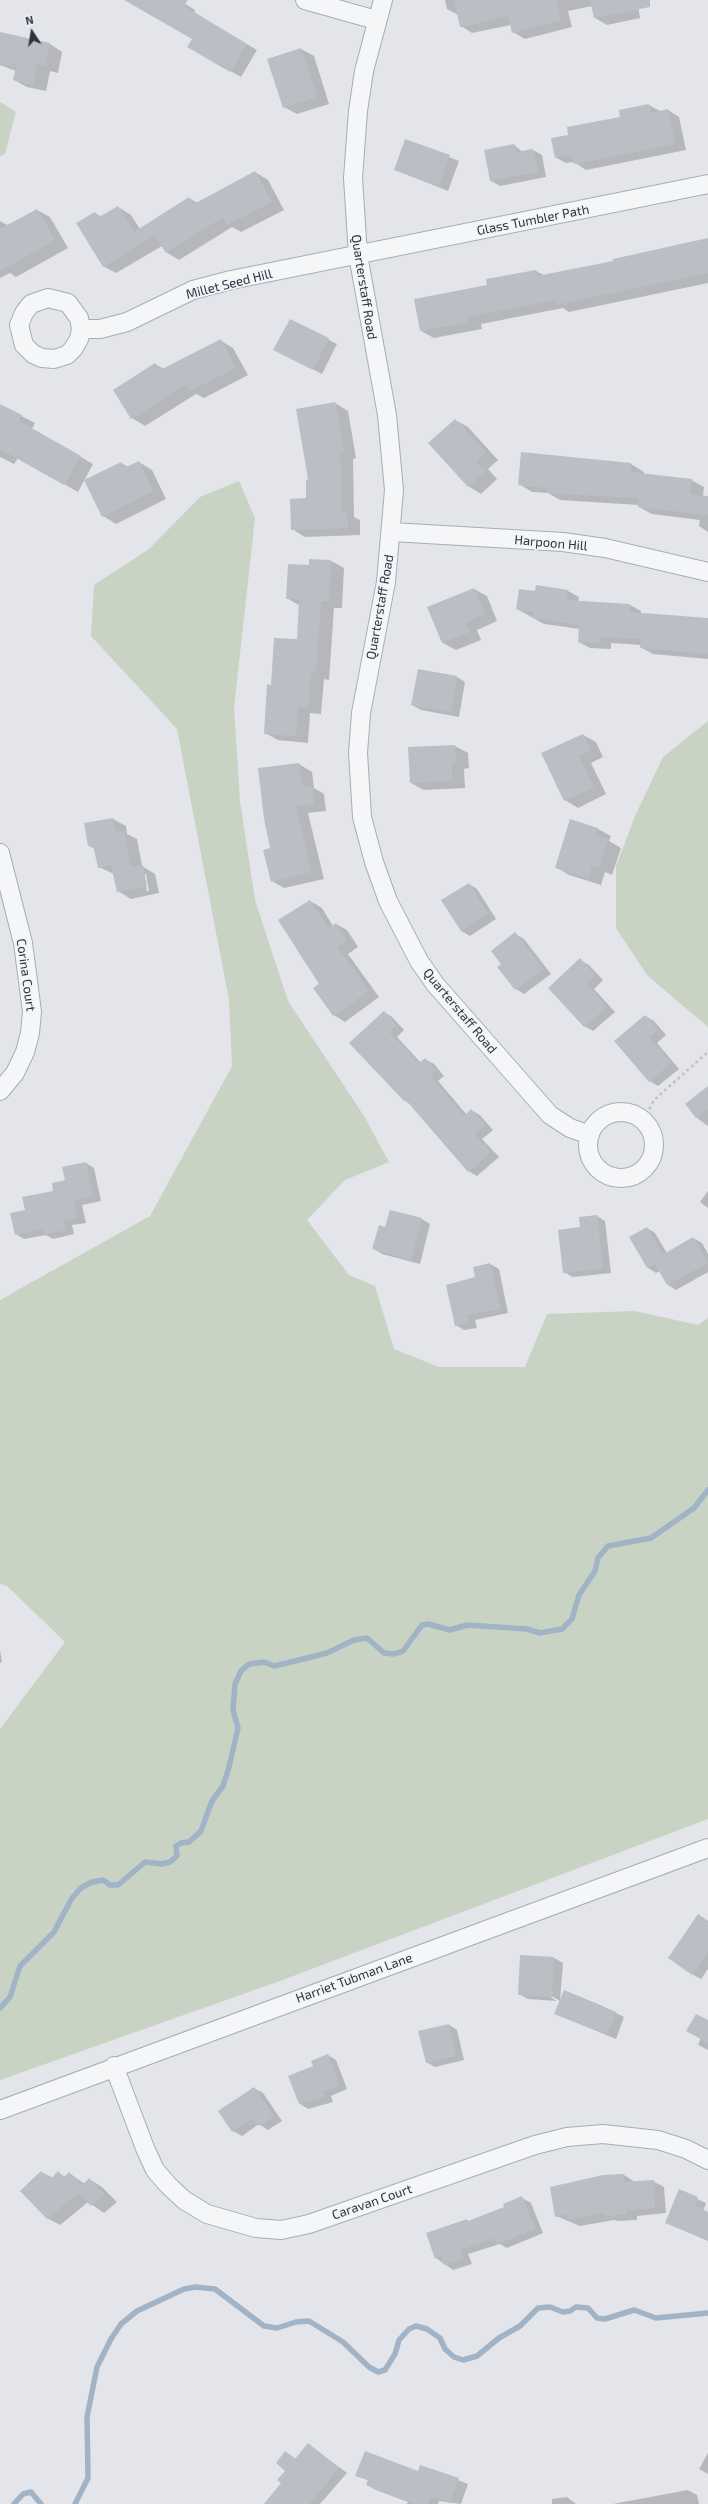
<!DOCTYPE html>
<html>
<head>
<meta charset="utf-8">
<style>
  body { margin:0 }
  #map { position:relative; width:708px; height:2504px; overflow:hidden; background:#e3e5ea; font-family:"Exo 2",sans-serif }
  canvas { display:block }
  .north { position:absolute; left:12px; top:12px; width:40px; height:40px; -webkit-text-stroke:3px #f2f4f7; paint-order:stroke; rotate:348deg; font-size:11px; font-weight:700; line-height:16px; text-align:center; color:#2c3341 }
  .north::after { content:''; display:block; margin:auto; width:14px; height:18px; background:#2c3341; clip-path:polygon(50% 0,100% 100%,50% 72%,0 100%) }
</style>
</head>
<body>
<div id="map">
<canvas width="708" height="2504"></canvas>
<div class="north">N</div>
</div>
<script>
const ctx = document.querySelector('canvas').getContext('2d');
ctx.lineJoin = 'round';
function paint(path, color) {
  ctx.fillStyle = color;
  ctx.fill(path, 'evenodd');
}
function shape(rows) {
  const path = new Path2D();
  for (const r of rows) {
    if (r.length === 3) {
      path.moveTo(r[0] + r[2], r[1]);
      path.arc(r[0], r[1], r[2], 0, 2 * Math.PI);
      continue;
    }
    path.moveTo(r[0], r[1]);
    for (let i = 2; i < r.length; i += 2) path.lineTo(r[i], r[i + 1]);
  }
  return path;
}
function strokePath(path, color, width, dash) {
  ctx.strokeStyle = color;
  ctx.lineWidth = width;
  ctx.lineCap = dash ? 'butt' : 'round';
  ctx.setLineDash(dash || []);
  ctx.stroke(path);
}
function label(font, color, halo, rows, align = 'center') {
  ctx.font = font + ' "Exo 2",sans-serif';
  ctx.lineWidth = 3.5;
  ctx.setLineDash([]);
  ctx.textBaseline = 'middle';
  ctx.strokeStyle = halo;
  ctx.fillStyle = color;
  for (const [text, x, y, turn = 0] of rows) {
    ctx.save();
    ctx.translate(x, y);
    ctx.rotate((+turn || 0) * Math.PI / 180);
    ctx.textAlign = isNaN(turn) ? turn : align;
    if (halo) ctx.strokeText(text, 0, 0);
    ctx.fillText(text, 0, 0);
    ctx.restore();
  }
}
paint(shape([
  [0,102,16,112,5,154,0,156],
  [239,481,255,518,234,708,240,801,255,900,288,1001,364,1116,389,1162,345,1180,307,1220,349,1275,375,1286,394,1349,439,1367,525,1367,547,1314,635,1311,698,1325,708,1318,708,1819,280,1981,0,2080,0,1729,65,1642,7,1586,0,1584,0,1300,150,1216,232,1066,229,1000,177,729,91,636,94,585,149,549,200,497],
  [708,721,708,1027,647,975,616,928,616,866,635,816,663,757]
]), '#c8d3c4');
paint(shape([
  [139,0,179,0,195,10,194,13,257,50,241,77,189,47,193,39],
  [445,0,637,0,640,18,607,25,595,18,592,6,568,11,572,27,525,39,513,32,511,25,472,33,461,26,458,15,447,9],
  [0,34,50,44,62,52,58,73,50,71,46,91,27,87,14,80,16,71,0,65],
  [301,49,314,56,329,104,297,114,284,107],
  [649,105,660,111,668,110,679,117,686,150,586,170,574,162,566,163,555,157,569,135,621,118],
  [405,140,459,161,448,191,395,170],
  [514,145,523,152,533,150,542,155,546,177,500,186,491,181,485,151],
  [255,172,268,180,284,210,241,232,232,227,179,260,166,252,162,246,116,273,103,266,95,213,102,217,118,207,131,215,140,229,189,198,198,203],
  [37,210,50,217,68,248,16,277,10,273,0,278,0,221,9,226],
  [708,239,708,283,569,312,563,308,481,324,482,329,434,338,421,331,536,271,544,275,614,262,676,247,676,245],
  [290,320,337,344,322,374,283,354],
  [220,340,233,348,248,375,204,398,196,394,145,426,132,418,155,364,164,369],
  [335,403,348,411,356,458,353,459,354,517,360,520,360,535,305,537,292,529,307,499,310,480],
  [0,405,35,423,32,429,93,464,78,492,18,458,14,464,0,457],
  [455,420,468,427,498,460,488,469,497,479,481,494,468,486],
  [522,454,631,464,644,472,644,475,691,480,704,487,703,496,708,497,708,532,699,526,700,520,652,514,639,507,639,505,560,500,548,493,532,492,519,484],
  [139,462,152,470,166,499,116,524,103,516,121,463,128,467],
  [331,561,344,568,342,608,334,608,329,680,324,679,321,714,310,713,308,743,278,740,265,733,272,686,298,640,300,606,287,598,310,567],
  [474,589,487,596,497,621,477,630,481,640,456,650,443,643],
  [568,591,579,597,578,602,630,605,641,611,641,614,708,629,708,659,653,654,642,648,642,645,611,643,611,649,590,648,579,642,580,629,544,624,517,609,536,593],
  [457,677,465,682,459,717,421,710,412,705],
  [583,735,596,742,603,757,591,763,606,794,578,808,565,800],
  [455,746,468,753,469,768,464,769,465,788,424,790,411,783,409,748],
  [299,764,312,772,314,788,324,794,326,811,308,813,324,879,284,888,272,881,272,849],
  [113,819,126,826,127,834,137,839,142,866,155,874,159,893,131,899,118,891,114,874,99,867,95,849,89,846],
  [143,874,146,874,149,891,147,891],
  [571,820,598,829,611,836,609,841,621,848,612,875,605,872,601,885,569,875,556,867],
  [469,884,477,889,496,919,470,936,461,931],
  [310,901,322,908,333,926,336,924,347,930,358,947,348,954,379,997,345,1022,334,1015,314,988,320,984],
  [515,934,524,939,551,974,524,994,516,989],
  [580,960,589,965,603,980,594,989,615,1012,593,1031,584,1026],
  [384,1012,392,1017,404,1030,397,1037,421,1063,425,1059,434,1064,444,1076,438,1081,467,1115,471,1110,480,1115,493,1130,482,1139,499,1157,477,1176,468,1171,410,1104,404,1100],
  [645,1016,654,1021,666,1035,657,1043,679,1069,658,1086,650,1081],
  [708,1087,708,1126,697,1118,686,1104],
  [86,1163,94,1168,101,1201,82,1205,86,1223,72,1225,74,1234,53,1239,46,1235,24,1239,16,1234,26,1211,55,1192],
  [708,1191,708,1208,700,1202],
  [391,1211,422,1219,430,1224,420,1264,382,1254,374,1249,386,1228],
  [597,1216,605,1221,611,1273,573,1277,564,1272,581,1228],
  [647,1228,655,1233,667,1253,693,1238,702,1243,708,1254,708,1272,676,1290,668,1285,660,1271,656,1273,648,1268],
  [490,1264,499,1269,508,1313,475,1320,477,1328,464,1330,456,1325,476,1278,474,1268],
  [0,1650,2,1662,0,1663],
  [699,1915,708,1921,708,1969,701,1979,692,1974],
  [521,1956,554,1958,563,1963,560,2001,548,1994,547,1995,557,2001,528,1999,519,1994],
  [565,1991,598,2004,624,2017,616,2039,555,2014],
  [708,2021,708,2050,698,2045],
  [449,2025,457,2030,464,2060,435,2067,426,2062],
  [328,2055,336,2060,347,2089,331,2096,333,2102,308,2109,300,2104,314,2067],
  [254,2088,263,2093,282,2121,268,2130,259,2124,242,2136,233,2131,219,2111],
  [41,2172,53,2178,59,2173,65,2177,69,2173,85,2184,89,2179,102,2187,117,2202,104,2213,88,2202,60,2225,47,2218],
  [624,2175,635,2182,653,2181,664,2187,666,2213,637,2216,637,2220,618,2221,614,2220,580,2226,556,2216],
  [679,2191,706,2203,703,2211,708,2213,708,2241,666,2223],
  [522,2198,531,2203,543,2233,507,2248,500,2244,468,2254,472,2264,453,2270,436,2258,467,2220,469,2222,506,2207],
  [308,2444,347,2473,320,2504,264,2504,282,2483,287,2470,286,2452,296,2459],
  [708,2453,708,2474,699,2469],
  [421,2466,468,2484,461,2504,439,2501,438,2504,407,2504,408,2502,376,2490,367,2485,369,2481,357,2475,419,2472],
  [688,2490,697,2495,699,2504,613,2504],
  [567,2497,576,2504,552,2504,552,2499]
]), '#0003');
strokePath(shape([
  [0,2008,10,1997,20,1966,54,1932,72,1898,81,1888,92,1882,103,1880,110,1885,118,1885,145,1862,162,1864,170,1862,177,1856,176,1846,181,1843,189,1842,201,1831,212,1801,223,1786,229,1767,238,1728,233,1710,235,1684,241,1671,249,1664,264,1662,274,1666,299,1660,327,1653,354,1640,367,1638,384,1653,394,1654,403,1651,422,1625,428,1624,450,1630,467,1625,527,1629,540,1633,562,1629,572,1619,579,1595,595,1571,598,1558,608,1546,651,1538,694,1508,708,1490],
  [14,2504,23,2494,31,2492,41,2504],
  [75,2504,88,2478,87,2417,97,2367,111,2339,121,2324,137,2311,184,2289,196,2287,215,2289,264,2326,277,2328,296,2322,309,2321,343,2342,369,2367,378,2372,385,2370,395,2354,399,2340,409,2329,416,2326,427,2329,440,2338,445,2349,454,2357,463,2360,477,2356,499,2338,520,2326,538,2308,550,2307,563,2312,570,2311,576,2307,588,2308,597,2318,605,2319,634,2310,656,2318,708,2313]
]), '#a0b3c7', 5.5);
paint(shape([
  [124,0,188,0,184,6,247,44,230,72,187,47,192,39],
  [454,0,556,0,561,20,512,33,508,16,460,27],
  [590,0,650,0,650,7,594,18],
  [0,32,50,43,45,66,37,64,33,85,13,80,16,67,0,64],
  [301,48,317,97,283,108,267,59],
  [649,104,651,113,668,109,675,144,574,164,572,154,555,158,551,138,568,135,567,127,620,117,619,110],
  [405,139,450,155,439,186,394,170],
  [514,144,516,152,533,149,538,172,490,181,484,150],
  [255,171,272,202,227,225,223,217,166,253,155,235,103,267,76,223,95,212,99,217,118,206,134,232,189,197,194,204],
  [37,209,55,240,0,271,0,229],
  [708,238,708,273,555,305,555,300,468,317,469,322,420,331,414,299,487,285,486,279,536,270,537,276,613,261,613,259],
  [290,319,329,338,313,370,273,350],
  [221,339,236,368,190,391,187,384,131,419,113,390,155,363,160,370],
  [335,402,344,451,340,452,342,512,347,511,348,528,291,530,290,499,306,498,306,480,308,479,296,409],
  [0,404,22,415,19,421,81,456,64,485,0,449],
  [455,419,486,452,476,461,485,471,468,487,428,443],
  [521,452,631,463,631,472,692,479,690,494,708,496,708,515,638,507,639,498,546,493,547,488,518,485],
  [139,461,153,491,102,517,84,480,121,462,124,468],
  [309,559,331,560,329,601,321,601,316,673,311,673,308,708,298,707,296,736,264,734,267,684,271,685,274,638,297,639,299,600,286,599,288,564,309,565],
  [536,585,568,590,566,600,630,604,630,612,708,618,708,654,640,648,641,639,600,637,600,643,578,642,579,625,532,618,533,612,516,609,519,589,535,591],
  [474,588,485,614,465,623,469,632,442,643,427,607],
  [418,669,457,676,451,712,411,705],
  [583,734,591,750,579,756,594,787,564,801,541,753],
  [455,745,456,761,452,762,452,781,410,783,408,747],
  [299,763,302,786,312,786,314,804,296,806,311,872,271,882,263,850,270,848,264,819,258,768],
  [113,818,116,832,124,830,131,867,143,865,147,886,117,892,111,865,98,868,93,845,88,846,84,823],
  [570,819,598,828,596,835,608,839,599,868,592,866,588,878,555,868],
  [469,883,488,914,461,931,441,900],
  [310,900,328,928,336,923,347,941,337,947,369,991,333,1016,313,988,319,984,278,920],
  [515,932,543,969,515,990,497,967,501,964,491,951],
  [580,958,595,975,586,983,607,1007,584,1027,548,988],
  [384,1011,396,1025,389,1032,419,1063,425,1058,436,1071,430,1076,464,1116,471,1109,485,1125,474,1134,491,1152,468,1172,405,1099,404,1101,349,1043],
  [645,1015,658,1030,649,1037,671,1063,649,1082,614,1041],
  [708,1086,708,1109,696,1118,685,1104],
  [86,1162,93,1196,74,1200,77,1218,64,1220,66,1230,44,1234,43,1229,15,1235,10,1213,25,1210,22,1197,53,1191,52,1183,65,1180,62,1167],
  [390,1210,422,1218,411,1260,372,1249,379,1225,385,1227],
  [597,1215,603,1268,563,1273,558,1230,580,1227,579,1217],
  [647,1227,662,1255,693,1237,708,1263,667,1285,655,1264,647,1268,629,1237],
  [490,1263,500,1309,467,1315,469,1323,455,1326,446,1285,475,1277,473,1267],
  [698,1914,708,1921,708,1952,692,1975,668,1958],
  [520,1955,554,1957,552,1997,518,1995],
  [564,1990,616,2012,607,2034,554,2014],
  [696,2014,708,2020,708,2043,686,2031],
  [449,2024,456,2056,426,2063,418,2031],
  [328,2054,339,2085,323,2091,325,2097,299,2104,288,2076,313,2066,311,2061],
  [254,2087,274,2116,259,2126,253,2118,232,2132,218,2111],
  [41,2171,50,2180,58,2171,64,2177,69,2172,82,2186,89,2178,104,2194,91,2206,78,2193,47,2219,20,2191],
  [624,2174,624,2182,654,2180,655,2208,626,2210,626,2214,606,2216,605,2213,568,2220,567,2214,555,2217,550,2187,603,2175],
  [679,2189,698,2197,695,2206,708,2212,708,2240,665,2223],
  [522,2196,535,2229,497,2244,495,2238,460,2250,463,2259,444,2265,441,2256,435,2259,426,2233,467,2219,468,2221,504,2207,503,2204],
  [308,2443,339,2468,309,2504,264,2504,281,2483,277,2480,285,2471,276,2463,285,2451,295,2459],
  [365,2451,418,2471,420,2465,459,2478,450,2503,430,2497,428,2504,415,2504,366,2485,368,2480,355,2476]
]), '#babfc6');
const minor = shape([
  [305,0,376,20],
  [383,0,364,71,358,111,353,178,358,255,387,415,394,490,386,582,361,713,358,753,362,817,374,862,388,901,419,961,435,984,550,1115,570,1128,590,1135],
  [81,329,79,318,68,303,48,298,31,304,24,313,19,325,24,345,33,354,42,358,54,359,67,355,73,349,79,339,81,329,100,329,127,322,193,290,231,280,708,184],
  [392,532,563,542,605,548,708,572],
  [0,853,23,943,32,1012,30,1033,25,1052,15,1073,0,1091],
  [621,1145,33],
  [114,2066,145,2148,155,2170,168,2185,184,2200,207,2214,256,2228,281,2230,309,2224,535,2145,567,2137,603,2134,658,2140,686,2149,708,2160],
  [0,2110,708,1848]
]);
strokePath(minor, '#a8acb4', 20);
strokePath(shape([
  [644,1120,654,1100,708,1052]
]), '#c1c3c8', 2.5, [3, 3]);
strokePath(minor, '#f5f6f8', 18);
label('13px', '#2c3341', '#f2f4f7', [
  ["Glass Tumbler Path",533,220,-11],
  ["Millet Seed Hill",229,284,-14],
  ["Quarterstaff Road",364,287,81],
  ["Harpoon Hill",551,543,5],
  ["Quarterstaff Road",380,607,-80],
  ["Corina Court",26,975,82],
  ["Quarterstaff Road",460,1011,50],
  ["Harriet Tubman Lane",354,1978,-20],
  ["Caravan Court",372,2202,-19]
]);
</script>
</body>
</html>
